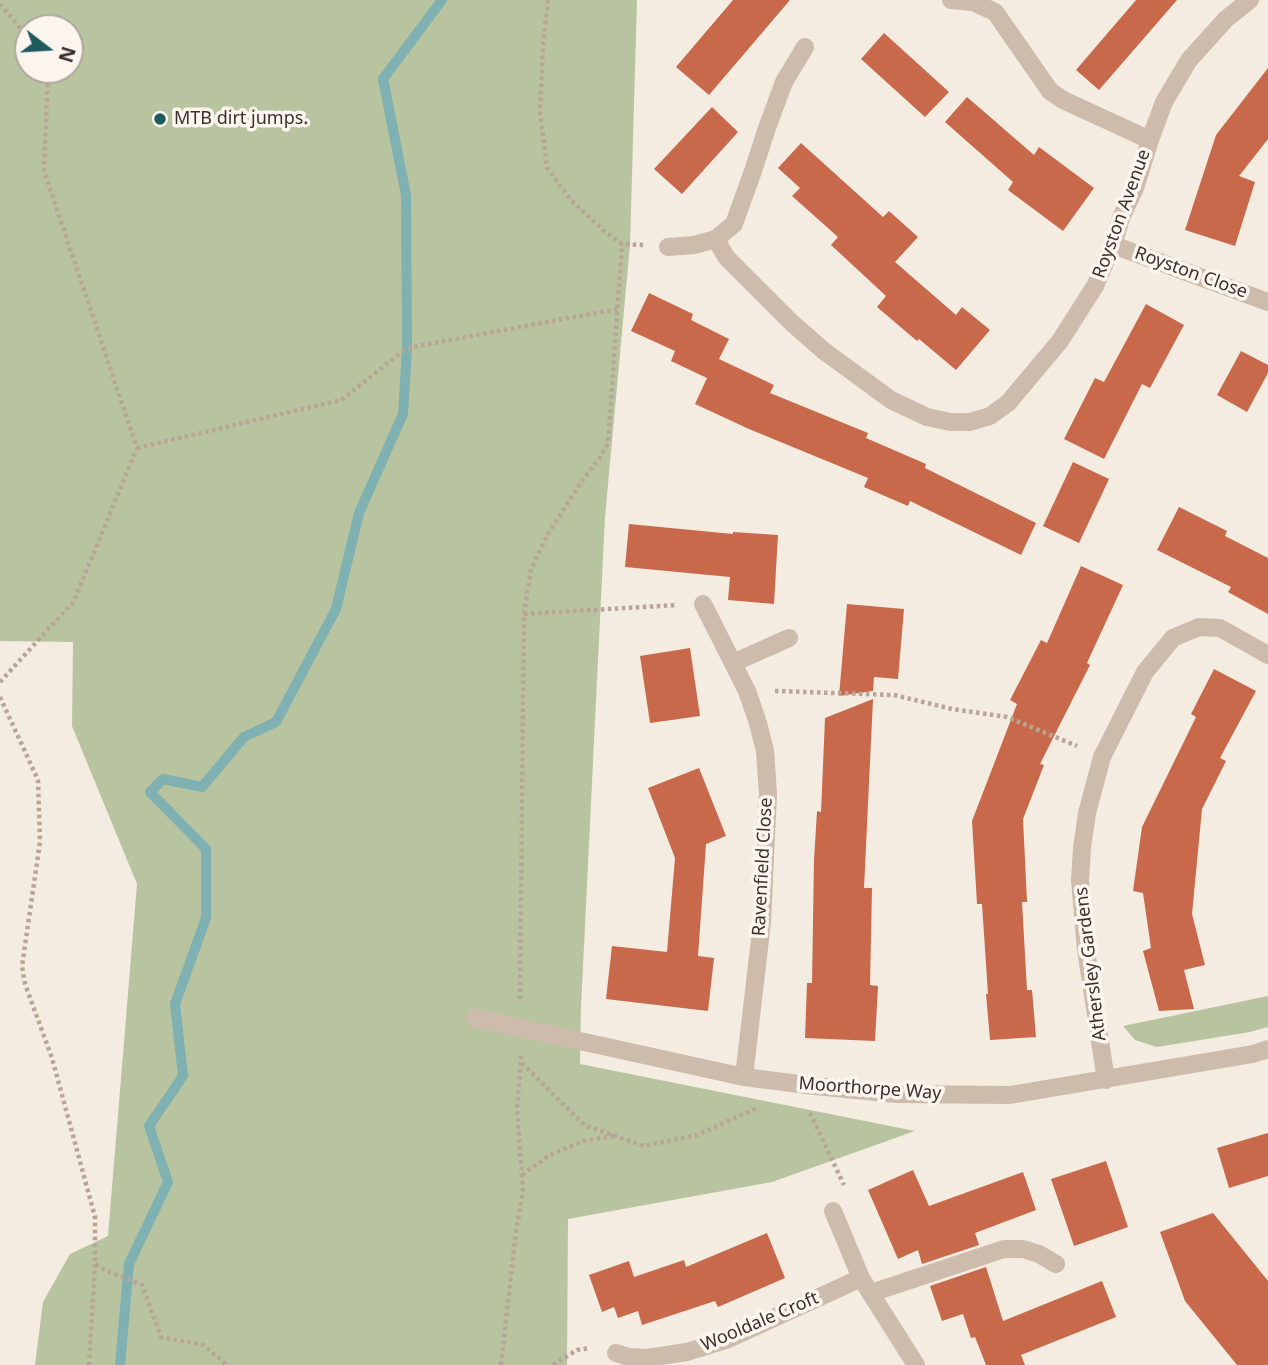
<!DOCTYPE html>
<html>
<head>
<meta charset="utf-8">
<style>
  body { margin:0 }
  #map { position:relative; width:1268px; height:1365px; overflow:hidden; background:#f4ebe1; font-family:"Noto Sans",sans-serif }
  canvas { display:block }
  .north { position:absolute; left:14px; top:14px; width:70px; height:70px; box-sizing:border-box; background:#fbf5ee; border:2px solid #aea6a0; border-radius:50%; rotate:107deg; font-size:19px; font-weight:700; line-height:28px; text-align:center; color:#3b302b }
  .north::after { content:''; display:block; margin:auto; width:24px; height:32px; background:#1f5a5e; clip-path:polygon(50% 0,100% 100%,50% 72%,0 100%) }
</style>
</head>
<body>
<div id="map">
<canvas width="1268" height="1365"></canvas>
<div class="north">N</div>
</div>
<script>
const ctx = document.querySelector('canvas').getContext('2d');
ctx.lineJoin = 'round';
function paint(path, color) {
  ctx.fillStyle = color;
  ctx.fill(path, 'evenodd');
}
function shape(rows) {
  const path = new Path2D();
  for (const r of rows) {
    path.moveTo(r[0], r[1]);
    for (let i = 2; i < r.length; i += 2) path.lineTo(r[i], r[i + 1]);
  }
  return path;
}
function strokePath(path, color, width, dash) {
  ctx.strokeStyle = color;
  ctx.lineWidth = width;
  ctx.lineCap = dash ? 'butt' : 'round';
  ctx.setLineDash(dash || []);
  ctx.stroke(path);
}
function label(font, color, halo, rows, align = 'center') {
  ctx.font = font + ' "Noto Sans",sans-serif';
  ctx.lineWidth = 7;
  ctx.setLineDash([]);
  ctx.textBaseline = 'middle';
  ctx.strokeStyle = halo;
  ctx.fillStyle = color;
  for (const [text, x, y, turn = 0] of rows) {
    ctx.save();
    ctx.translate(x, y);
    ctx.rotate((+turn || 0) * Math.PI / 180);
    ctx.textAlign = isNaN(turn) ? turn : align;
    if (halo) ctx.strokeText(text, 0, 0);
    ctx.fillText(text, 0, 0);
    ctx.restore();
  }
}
paint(shape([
  [0,0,637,0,630,245,605,517,581,1007,580,1064,915,1131,772,1182,568,1219,567,1365,35,1365,43,1302,70,1254,108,1236,137,884,72,726,73,642,0,641],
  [28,28,70,28,70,70,28,70],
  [1268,996,1268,1027,1250,1032,1157,1047,1135,1040,1123,1026]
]), '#b8c4a0');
strokePath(shape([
  [120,1365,129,1264,168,1182,149,1126,183,1076,175,1004,206,918,206,849,150,792,163,779,202,787,244,737,276,722,336,609,359,513,403,414,407,348,406,195,383,79,442,0]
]), '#7fb0b2', 10);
paint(shape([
  [733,0,790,0,709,95,676,67],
  [1136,0,1177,0,1099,90,1076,70],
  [884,33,949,92,925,117,861,59],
  [1268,68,1268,139,1239,176,1255,182,1235,246,1185,230,1216,135],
  [967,97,1034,155,1039,147,1094,188,1063,231,1008,190,1013,182,945,122],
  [712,107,738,132,682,194,654,169],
  [801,143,883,217,889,211,918,237,895,262,956,315,962,307,990,330,956,370,919,339,917,341,877,307,886,296,831,245,838,237,792,196,800,188,778,168],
  [649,293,693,314,691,320,729,339,719,359,774,385,770,393,868,433,866,438,926,464,925,468,1036,523,1021,555,910,501,908,506,864,487,868,478,749,429,695,404,707,378,671,361,675,351,631,331],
  [1146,304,1184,325,1150,388,1142,384,1104,459,1064,439,1095,378,1104,382],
  [1241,351,1268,365,1268,373,1247,412,1217,395],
  [1073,462,1109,479,1079,543,1043,526],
  [1179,507,1227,531,1225,536,1268,558,1268,614,1228,592,1231,587,1157,550],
  [629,524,733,534,733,532,778,535,774,604,728,600,730,577,625,567],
  [1081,566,1123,585,1087,663,1090,665,1040,764,1044,765,1023,819,1027,902,1022,902,1027,990,1032,990,1036,1037,990,1040,986,994,988,994,982,904,977,904,972,821,1017,704,1010,700,1041,640,1047,643],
  [847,604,904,609,898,679,874,677,873,691,839,696],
  [690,648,700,716,650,723,640,656],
  [1214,669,1256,691,1220,758,1226,761,1202,809,1192,914,1205,965,1184,970,1194,1009,1159,1011,1143,951,1151,948,1143,893,1133,891,1142,827,1196,717,1191,714],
  [873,699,864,888,872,888,870,985,878,986,875,1041,805,1038,807,983,812,983,814,860,817,811,821,812,825,718],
  [699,768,726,836,706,844,698,956,714,958,708,1011,606,999,612,946,667,952,675,858,648,788],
  [1268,1133,1268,1176,1229,1188,1217,1148],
  [1106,1161,1128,1227,1074,1246,1051,1179],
  [913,1170,929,1206,1023,1172,1036,1210,975,1233,979,1245,922,1264,918,1250,898,1259,868,1190],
  [1213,1213,1268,1281,1268,1365,1237,1365,1185,1301,1160,1232],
  [767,1233,785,1278,718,1307,715,1301,642,1325,638,1311,618,1318,614,1307,602,1312,589,1275,629,1261,634,1277,684,1260,686,1267],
  [986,1267,1003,1321,1102,1281,1116,1317,1021,1355,1025,1365,986,1365,975,1337,971,1338,963,1314,942,1321,930,1286]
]), '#c8694b');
strokePath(shape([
  [548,0,543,46,540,112,547,168,571,200,604,231,622,244,643,245],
  [0,4,28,37],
  [137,448,341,400,407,348,617,309],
  [524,614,677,605],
  [0,682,74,601,137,448,44,171,48,70],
  [775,691,894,695,952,709,1007,717,1077,746],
  [0,697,38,780,40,842,22,966,25,984,52,1058,95,1217,95,1264,105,1270,142,1285,161,1337,203,1345,227,1365],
  [520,999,524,614,531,569,549,532,582,481,601,456,608,443,622,244],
  [522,1063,584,1125,644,1146,697,1135,757,1108],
  [810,1113,844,1185],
  [522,1175,550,1155,584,1141,614,1136],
  [89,1365,95,1264],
  [501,1365,516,1231,523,1190,517,1109,521,1056],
  [553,1365,577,1350,590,1348]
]), '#b9a596', 4.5, [3.5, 3.5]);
strokePath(shape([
  [951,0,973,2,995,12,1050,91,1063,100,1150,140],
  [716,239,726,257,792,323,824,351,891,400,927,417,950,422,970,422,990,416,1008,403,1060,341,1095,286,1113,245,1121,218,1135,188,1150,140,1164,102,1189,60,1226,19,1250,0],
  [1113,245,1268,302],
  [668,247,694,245,716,239,734,224,753,171,767,128,784,82,805,47],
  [703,604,747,691,758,723,765,751,768,794,762,922,744,1077],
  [733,663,789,638],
  [475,1018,744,1077,815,1086,897,1094,1010,1095,1253,1054,1268,1049],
  [1106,1080,1086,950,1080,880,1082,848,1087,813,1102,757,1145,672,1173,638,1199,627,1220,628,1268,655],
  [833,1211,861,1278,916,1365],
  [871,1293,1004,1249,1023,1249,1039,1254,1056,1264],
  [616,1353,629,1357,647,1358,687,1352,726,1340,861,1278]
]), '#cdbbac', 18);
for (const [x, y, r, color] of [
  [160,119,7,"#1f5a5e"]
]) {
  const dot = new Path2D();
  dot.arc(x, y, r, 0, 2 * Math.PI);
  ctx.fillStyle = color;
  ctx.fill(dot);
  strokePath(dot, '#fbf5ee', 2.5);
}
label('18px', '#3b302b', '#fbf5ee', [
  ["MTB dirt jumps.",174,119]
], 'left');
label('18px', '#3b302b', '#fbf5ee', [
  ["Royston Avenue",1122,214,-70],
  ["Royston Close",1191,273,20],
  ["Ravenfield Close",763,867,-87],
  ["Athersley Gardens",1091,964,-97],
  ["Moorthorpe Way",870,1089,4],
  ["Wooldale Croft",760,1322,-23]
]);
</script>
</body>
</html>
